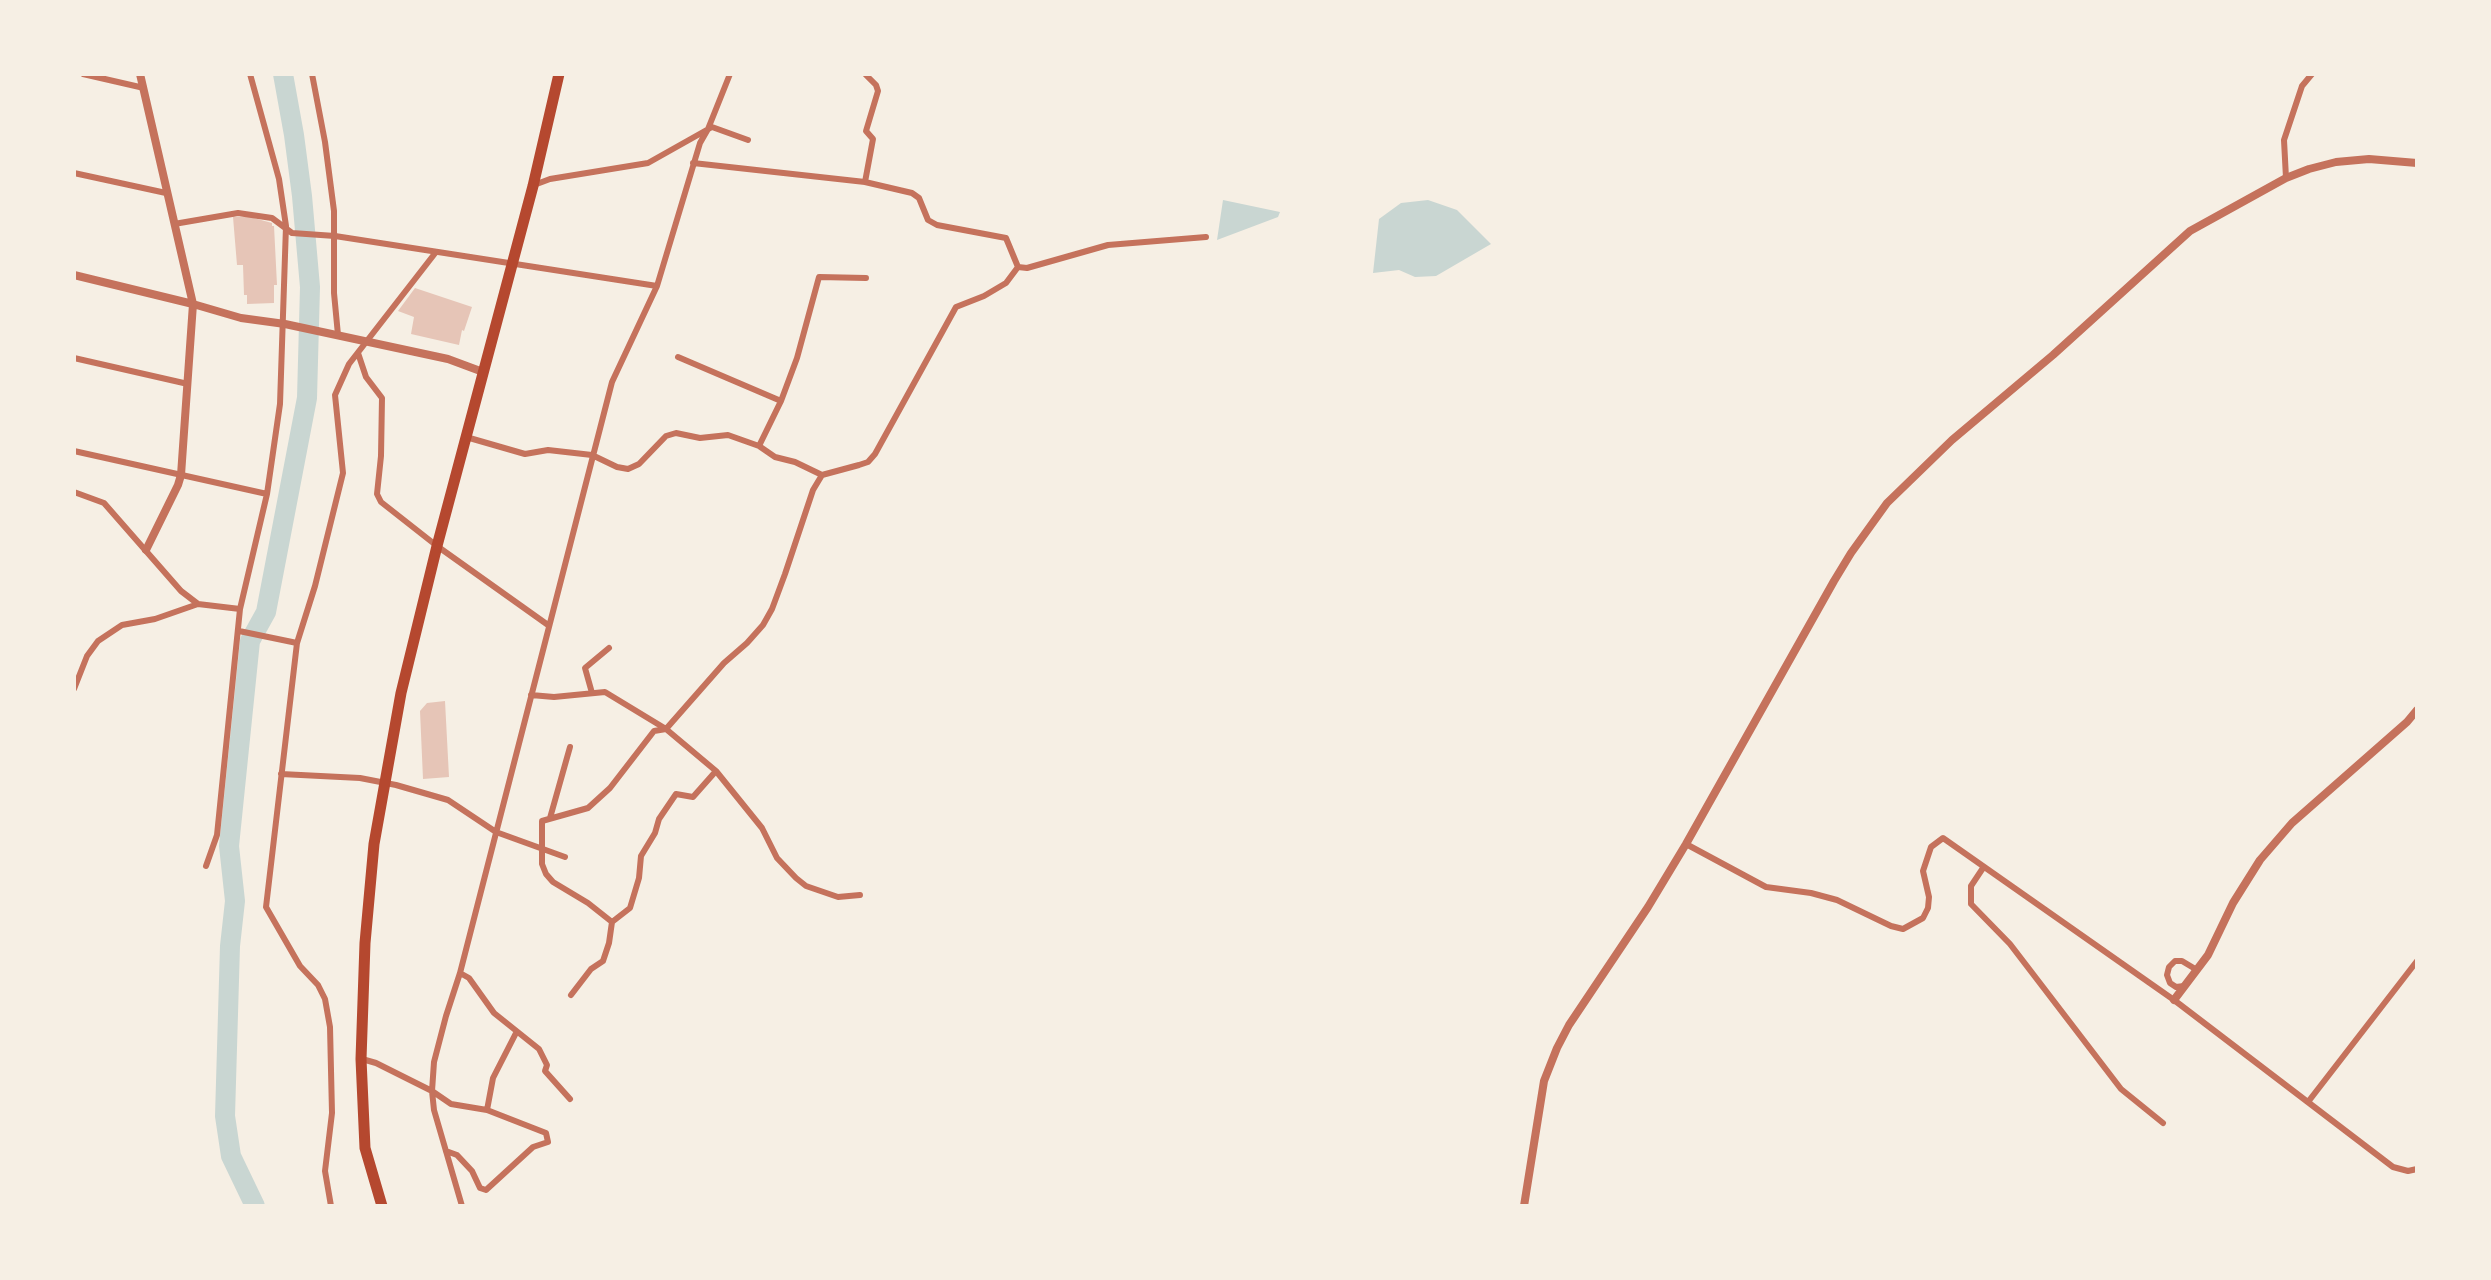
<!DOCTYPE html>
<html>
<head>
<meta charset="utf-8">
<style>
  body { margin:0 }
  #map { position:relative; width:2491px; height:1280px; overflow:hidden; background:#f6efe4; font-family:Mulish,sans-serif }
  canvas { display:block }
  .frame { position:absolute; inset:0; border:76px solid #f6efe4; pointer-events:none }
</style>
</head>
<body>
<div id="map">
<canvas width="2491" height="1280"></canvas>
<div class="frame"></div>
</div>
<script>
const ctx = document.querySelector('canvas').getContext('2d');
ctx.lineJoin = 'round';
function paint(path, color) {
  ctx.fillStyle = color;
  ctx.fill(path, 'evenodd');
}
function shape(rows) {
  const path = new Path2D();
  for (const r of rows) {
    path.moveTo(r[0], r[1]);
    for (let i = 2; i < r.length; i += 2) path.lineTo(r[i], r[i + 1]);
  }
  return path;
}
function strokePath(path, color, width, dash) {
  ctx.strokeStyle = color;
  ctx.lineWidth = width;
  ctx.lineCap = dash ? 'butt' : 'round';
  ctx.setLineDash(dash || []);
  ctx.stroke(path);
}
paint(shape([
  [1223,200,1280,212,1278,217,1217,240],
  [1428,200,1457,210,1491,244,1436,276,1415,277,1399,270,1373,273,1379,219,1401,203]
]), '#c9d6d2');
strokePath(shape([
  [255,1206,231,1156,225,1116,230,946,235,901,229,846,250,641,266,612,307,398,310,287,302,196,294,135,283,74]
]), '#c9d6d2', 20);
paint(shape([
  [233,217,250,217,272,223,272,226,274,226,277,285,274,285,274,303,247,304,247,295,244,295,243,265,237,265],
  [415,288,472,307,464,331,462,330,459,345,411,334,414,317,398,311],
  [445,701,449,777,423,779,420,711,427,703]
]), '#e6c5b7');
strokePath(shape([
  [83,74,144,88],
  [312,74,325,142,334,211,334,293,338,335],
  [865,74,876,85,878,91,866,131,873,139,865,182],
  [693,163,865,182,912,193,919,198,928,220,937,225,1006,238,1018,267,1027,268,1108,245,1206,237],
  [74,173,166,193],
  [2286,178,2284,140,2302,86,2312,74],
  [534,185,550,179,648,163,712,127,748,140],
  [174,224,238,213,272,218,292,233,335,236,657,286],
  [358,353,366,377,382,398,381,456,377,494,381,502,437,546,548,625],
  [678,357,781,401],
  [74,358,188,384],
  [466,437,525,454,548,450,592,455,617,467,628,469,639,464,666,436,676,433,700,438,728,435,759,446,775,457,795,462,822,475],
  [759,446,781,401,797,358,819,277,866,278],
  [74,451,267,494],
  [74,492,104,503,181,591,198,604],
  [239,631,297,643],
  [74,689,87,656,98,641,122,625,155,619,198,604,240,609],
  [592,693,585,668,609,648],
  [531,695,554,697,605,692,666,729,716,771,762,828,777,858,796,878,806,886,838,897,860,895],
  [281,774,360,778,396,785,448,800,496,832,565,857],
  [550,818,570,747],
  [1686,844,1766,887,1811,893,1837,900,1891,926,1903,929,1923,918,1928,908,1929,897,1923,871,1931,847,1943,838,2174,1000,2393,1167,2408,1171,2417,1169],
  [206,866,217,835,240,609,267,494,280,404,286,226,279,179,250,74],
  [1983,868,1971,886,1971,904,2010,944,2121,1089,2163,1123],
  [612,922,588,903,553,882,546,874,542,864,542,821,588,808,610,788,654,731,666,729,724,663,747,643,763,625,772,609,785,574,813,490,822,475,859,465,868,462,875,454,956,307,984,296,1006,283,1018,267],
  [460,973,469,978,494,1013,539,1049,547,1065,545,1071,570,1099],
  [2184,986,2176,987,2170,983,2167,975,2169,967,2175,961,2182,961,2197,970],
  [571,995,591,969,603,961,609,943,612,922,630,908,639,878,641,856,655,833,659,819,676,794,693,797,716,771],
  [362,1059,376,1063,432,1091,451,1104,487,1110,546,1133,548,1142,533,1147,486,1190,480,1188,472,1171,457,1155,446,1151],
  [2308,1102,2417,961],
  [487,1110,493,1078,516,1033],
  [331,1206,325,1171,332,1113,330,1027,325,999,318,985,300,966,266,907,297,643,315,586,343,473,335,395,349,364,436,252],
  [462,1206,434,1110,432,1091,434,1062,446,1016,460,973,612,382,657,286,700,143,708,129,730,74]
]), '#c5725c', 6);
strokePath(shape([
  [140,74,193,304,181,475,178,485,146,550],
  [74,275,193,304,241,318,285,324,448,359,483,372],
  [2174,1000,2208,955,2233,903,2260,860,2292,823,2407,722,2417,710],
  [1524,1206,1544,1081,1557,1048,1569,1025,1648,907,1686,844,1834,581,1851,553,1887,503,1952,440,2053,355,2190,231,2286,178,2309,169,2336,162,2369,159,2417,163]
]), '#c5725c', 8);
strokePath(shape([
  [382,1206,365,1148,361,1059,365,943,374,844,401,693,437,546,533,186,559,74]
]), '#b5482f', 11);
</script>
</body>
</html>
